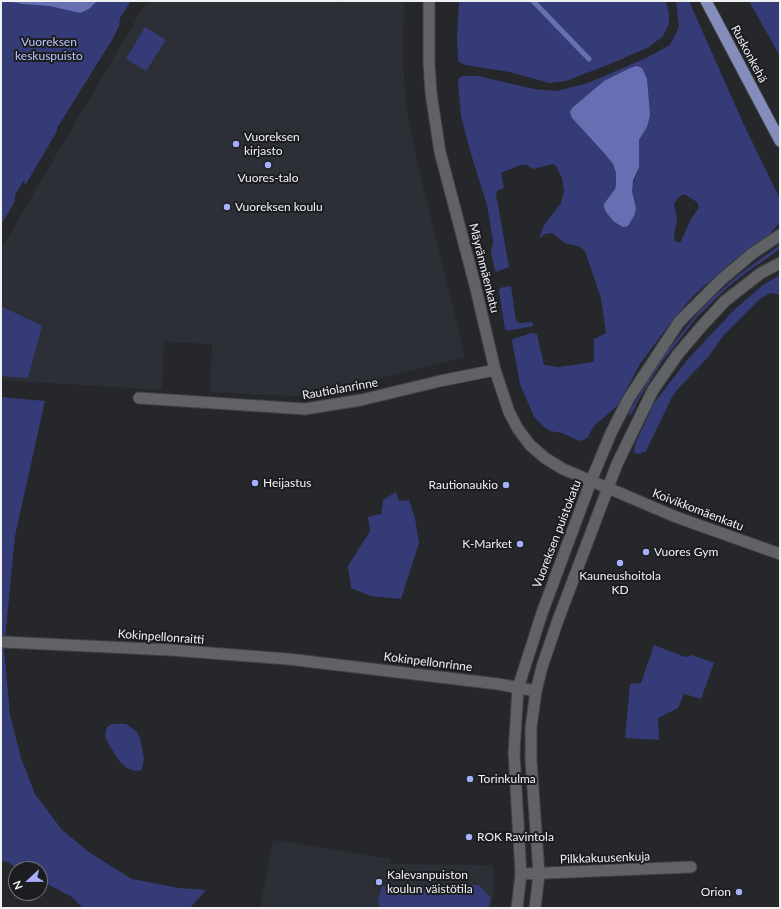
<!DOCTYPE html>
<html>
<head>
<meta charset="utf-8">
<style>
  body { margin:0 }
  #map { position:relative; width:781px; height:909px; overflow:hidden; background:#26272a; font-family:Lato,sans-serif }
  canvas { display:block }
  .frame { position:absolute; inset:0; border:2px solid #f0f1f3; pointer-events:none }
  .north { position:absolute; left:8px; top:861px; width:40px; height:40px; box-sizing:border-box; background:#1c1d20; border:1px solid #717274; border-radius:50%; rotate:248deg; font-size:11px; font-weight:700; line-height:16px; text-align:center; color:#f0f1f3 }
  .north::after { content:''; display:block; margin:auto; width:14px; height:18px; background:#a5b1fc; clip-path:polygon(50% 0,100% 100%,50% 72%,0 100%) }
</style>
</head>
<body>
<div id="map">
<canvas width="781" height="909"></canvas>
<div class="frame"></div>
<div class="north">N</div>
</div>
<script>
const ctx = document.querySelector('canvas').getContext('2d');
ctx.lineJoin = 'round';
function paint(path, color) {
  ctx.fillStyle = color;
  ctx.fill(path, 'evenodd');
}
function shape(rows) {
  const path = new Path2D();
  for (const r of rows) {
    path.moveTo(r[0], r[1]);
    for (let i = 2; i < r.length; i += 2) path.lineTo(r[i], r[i + 1]);
  }
  return path;
}
function strokePath(path, color, width, dash) {
  ctx.strokeStyle = color;
  ctx.lineWidth = width;
  ctx.lineCap = dash ? 'butt' : 'round';
  ctx.setLineDash(dash || []);
  ctx.stroke(path);
}
function label(font, color, halo, rows, align = 'center') {
  ctx.font = font + ' Lato,sans-serif';
  ctx.lineWidth = 4;
  ctx.setLineDash([]);
  ctx.textBaseline = 'middle';
  ctx.strokeStyle = halo;
  ctx.fillStyle = color;
  for (const [text, x, y, turn = 0] of rows) {
    ctx.save();
    ctx.translate(x, y);
    ctx.rotate((+turn || 0) * Math.PI / 180);
    ctx.textAlign = isNaN(turn) ? turn : align;
    if (halo) ctx.strokeText(text, 0, 0);
    ctx.fillText(text, 0, 0);
    ctx.restore();
  }
}
paint(shape([
  [147,1,337,1,337,3,346,1,404,1,403,62,405,92,408,118,418,165,465,357,315,395,290,396,210,392,212,344,164,342,162,390,1,380,1,249],
  [273,840,390,859,390,864,493,865,493,899,491,908,260,908]
]), '#2d2f37');
paint(shape([
  [1,1,131,1,120,18,119,26,112,40,57,128,57,131,26,184,25,185,24,180,15,195,15,201,1,225],
  [459,1,666,1,669,14,669,24,663,36,649,47,615,62,566,81,549,83,510,72,465,65,459,62,458,59,457,37],
  [676,1,689,1,744,125,780,199,780,222,769,235,733,261,693,296,665,330,640,364,618,405,594,426,587,438,579,441,562,433,550,431,543,426,534,417,520,384,512,341,513,339,532,333,537,334,544,365,559,367,593,362,594,360,594,339,606,333,601,298,585,251,580,247,565,243,552,233,545,234,539,239,544,225,561,203,564,191,562,178,556,166,553,164,533,169,527,165,521,165,501,173,504,188,498,190,496,194,509,267,496,272,495,270,491,253,493,241,487,205,471,154,461,116,458,83,459,78,463,76,478,76,534,89,557,91,588,83,646,58,670,45,679,27],
  [572,118,647,127,639,140,637,173,632,186,632,191,636,208,635,214,623,227,614,222,604,204,615,189,616,184,616,173,613,164,604,153],
  [684,194,697,202,699,207,690,221,681,241,679,243,675,241,674,238,677,218,674,204,680,196],
  [749,1,780,1,780,56],
  [145,27,166,40,146,71,126,59],
  [780,245,780,249,743,275,727,288,697,317,662,362,640,397,631,415,628,414,659,361,695,316,711,299,741,273],
  [780,275,780,295,771,293,761,298,723,336,709,356,678,389,672,397,646,451,639,454,635,453,634,450,636,442,654,403,688,359,734,310,763,285],
  [511,286,516,321,519,323,532,322,533,326,508,331,505,329,499,291,499,289,503,287],
  [1,306,42,326,28,378,1,376],
  [1,397,45,401,15,536,4,649,10,715,21,758,35,794,62,830,90,853,132,879,179,888,206,890,190,908,83,908,72,897,40,880,40,869,20,869,7,862,1,861],
  [396,492,399,501,409,500,415,518,419,543,401,599,371,596,351,588,348,566,370,531,368,517,381,514,383,500],
  [654,645,685,657,692,655,714,663,701,699,684,694,678,708,658,718,659,740,625,738,630,684,641,683],
  [112,724,126,724,136,731,140,738,144,759,142,770,136,771,127,768,120,762,109,745,105,736,107,727],
  [479,885,491,898,488,908,380,908,378,902,382,886]
]), '#353b76');
paint(shape([
  [8,1,97,1,89,9,80,13,50,6,23,4],
  [637,66,642,68,647,79,650,115,647,127,639,140,639,167,633,181,632,191,636,208,635,214,628,226,623,227,614,222,606,212,604,207,604,204,615,189,616,184,616,173,613,164,604,153,572,118,570,112,572,108,578,103,604,81,630,68]
]), '#666fb2');
strokePath(shape([
  [533,1,589,59]
]), '#666fb2', 5);
const minor = shape([
  [139,398,305,409,361,400,440,381,495,370],
  [608,488,676,517,780,554],
  [4,642,171,650,288,659,498,684,536,691],
  [521,874,691,867]
]);
const tertiary = shape([
  [429,1,429,63,431,93,440,152,475,285,495,370,509,412,518,429,530,445,545,458,563,469,608,488]
]);
const secondary = shape([
  [517,908,521,874,514,753,518,688,542,613,591,481,611,433,629,398,679,322,721,280,753,253,780,235],
  [535,908,539,874,531,760,531,727,536,691,542,667,558,620,617,464,653,390,678,354,701,327,725,301,761,273,780,263]
]);
const primary = shape([
  [706,1,780,141]
]);
strokePath(minor, '#404244', 13);
strokePath(tertiary, '#404244', 13);
strokePath(secondary, '#404244', 13);
strokePath(primary, '#404244', 13);
strokePath(minor, '#616266', 11);
strokePath(tertiary, '#616266', 11);
strokePath(secondary, '#616266', 11);
strokePath(primary, '#848dbc', 11);
for (const [x, y, r, color] of [
  [236,144,4,"#a5b1fc"],
  [268,165,4,"#a5b1fc"],
  [227,207,4,"#a5b1fc"],
  [255,483,4,"#a5b1fc"],
  [506,485,4,"#a5b1fc"],
  [520,544,4,"#a5b1fc"],
  [646,552,4,"#a5b1fc"],
  [620,563,4,"#a5b1fc"],
  [470,779,4,"#a5b1fc"],
  [469,837,4,"#a5b1fc"],
  [379,882,4,"#a5b1fc"],
  [739,892,4,"#a5b1fc"]
]) {
  const dot = new Path2D();
  dot.arc(x, y, r, 0, 2 * Math.PI);
  ctx.fillStyle = color;
  ctx.fill(dot);
  strokePath(dot, '#1c1d20', 1.5);
}
label('12px', '#bac4fc', '#1c1d20', [
  ["Vuoreksen",49,42],
  ["keskuspuisto",49,56]
]);
label('12px', '#f0f1f3', '#1c1d20', [
  ["Ruskonkehä",749,54,62],
  ["Mäyränmäenkatu",484,268,76],
  ["Rautiolanrinne",340,389,-10],
  ["Koivikkomäenkatu",698,510,21],
  ["Vuoreksen puistokatu",557,534,-69],
  ["Kokinpellonraitti",161,637,4],
  ["Kokinpellonrinne",428,662,7],
  ["Pilkkakuusenkuja",605,858,-2]
]);
label('12px', '#f0f1f3', '#1c1d20', [
  ["Vuoreksen",244,137],
  ["kirjasto",244,151],
  ["Vuores-talo",268,178,"center"],
  ["Vuoreksen koulu",235,207],
  ["Heijastus",263,483],
  ["Rautionaukio",498,485,"right"],
  ["K-Market",512,544,"right"],
  ["Vuores Gym",654,552],
  ["Kauneushoitola",620,576,"center"],
  ["KD",620,590,"center"],
  ["Torinkulma",478,779],
  ["ROK Ravintola",477,837],
  ["Kalevanpuiston",387,875],
  ["koulun väistötila",387,889],
  ["Orion",731,892,"right"]
], 'left');
</script>
</body>
</html>
